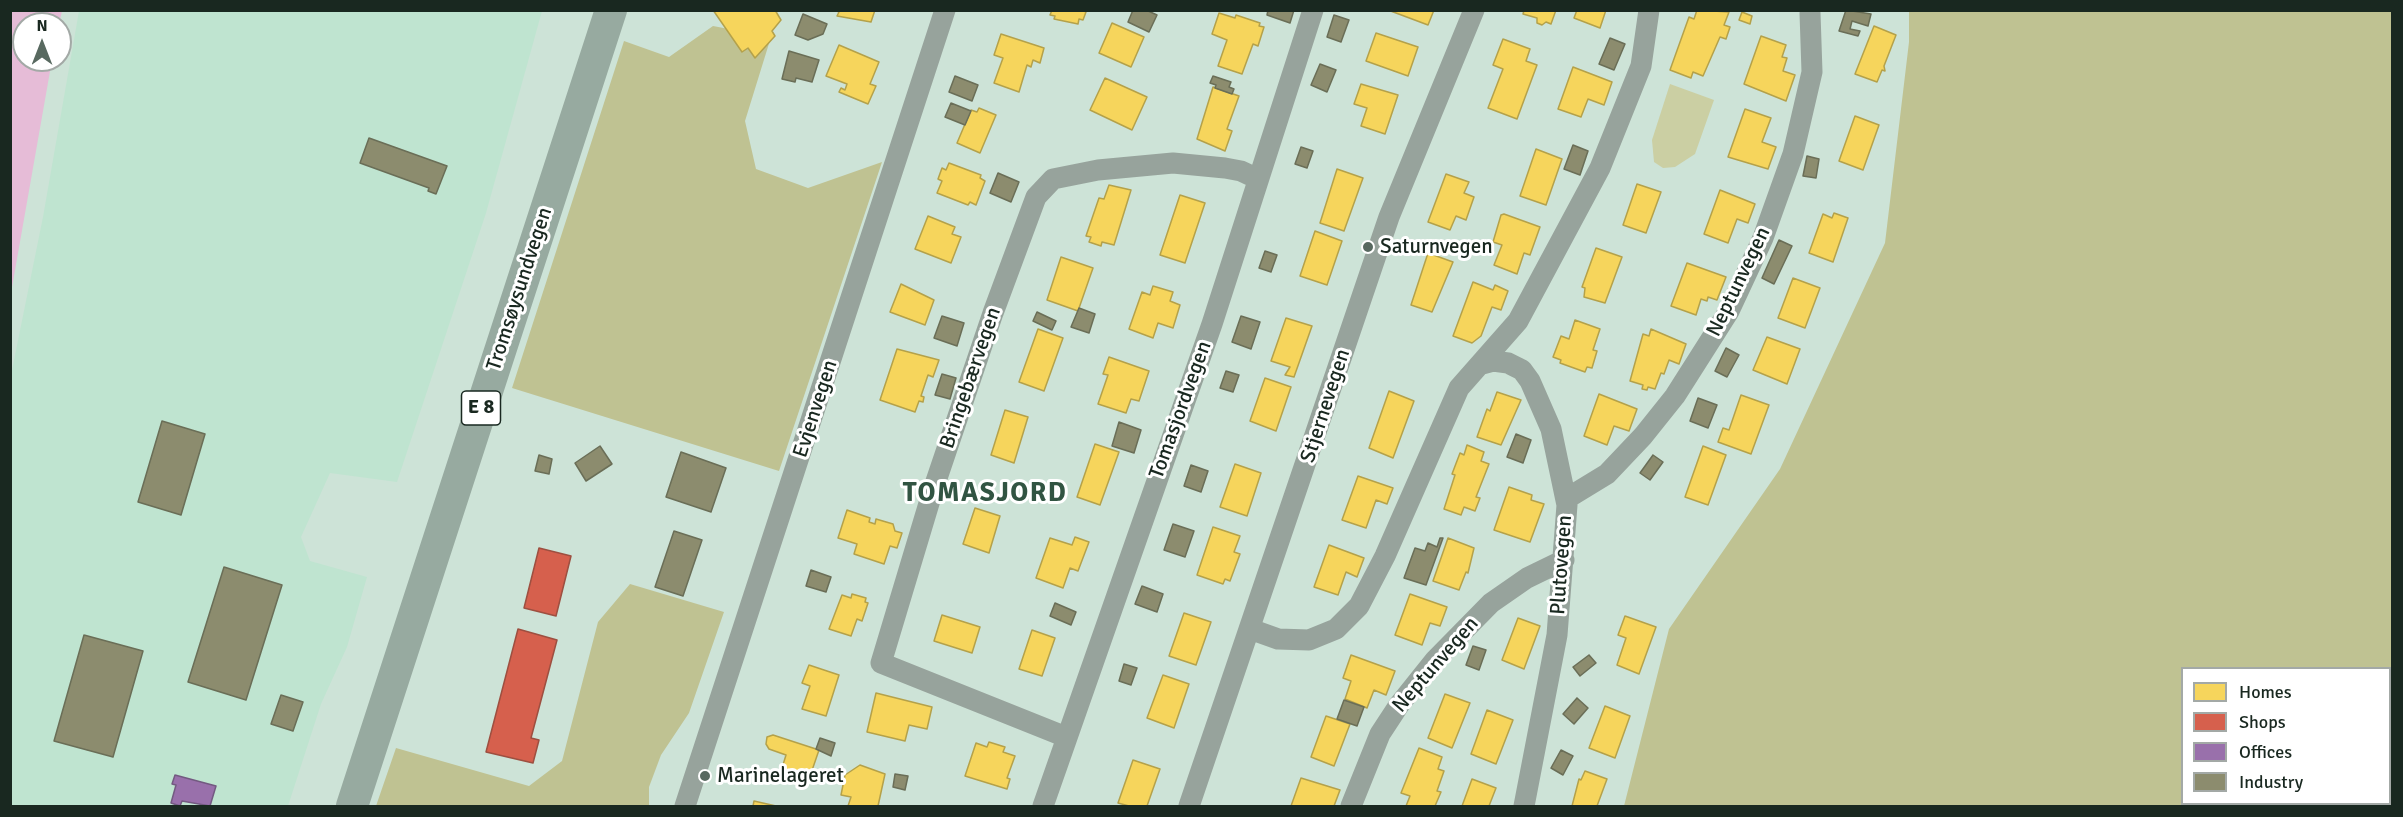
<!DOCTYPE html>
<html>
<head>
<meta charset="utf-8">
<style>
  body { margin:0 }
  #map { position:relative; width:2403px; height:817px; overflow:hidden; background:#cde3d7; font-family:Signika,sans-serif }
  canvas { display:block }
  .frame { position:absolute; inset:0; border:12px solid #192820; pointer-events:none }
  .legend { position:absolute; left:2181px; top:667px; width:210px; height:138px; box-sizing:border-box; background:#fff; border:2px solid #a3a9a6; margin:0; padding:8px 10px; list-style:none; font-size:18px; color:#192820 }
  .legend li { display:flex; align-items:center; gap:12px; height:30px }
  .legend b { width:30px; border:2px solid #a3a9a6 }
  .north { position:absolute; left:12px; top:12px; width:60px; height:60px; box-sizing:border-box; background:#fff; border:2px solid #a3a9a6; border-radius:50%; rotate:0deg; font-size:16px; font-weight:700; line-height:24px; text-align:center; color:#192820 }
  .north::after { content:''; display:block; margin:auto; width:21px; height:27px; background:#586960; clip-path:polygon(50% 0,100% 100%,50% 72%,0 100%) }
</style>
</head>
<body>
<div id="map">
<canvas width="2403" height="817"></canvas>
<div class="frame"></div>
<ul class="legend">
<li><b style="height:16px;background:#f6d55c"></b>Homes</li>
<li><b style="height:16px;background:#d6604d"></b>Shops</li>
<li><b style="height:16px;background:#9970ab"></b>Offices</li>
<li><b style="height:16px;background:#8c8c6e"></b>Industry</li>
</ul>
<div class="north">N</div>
</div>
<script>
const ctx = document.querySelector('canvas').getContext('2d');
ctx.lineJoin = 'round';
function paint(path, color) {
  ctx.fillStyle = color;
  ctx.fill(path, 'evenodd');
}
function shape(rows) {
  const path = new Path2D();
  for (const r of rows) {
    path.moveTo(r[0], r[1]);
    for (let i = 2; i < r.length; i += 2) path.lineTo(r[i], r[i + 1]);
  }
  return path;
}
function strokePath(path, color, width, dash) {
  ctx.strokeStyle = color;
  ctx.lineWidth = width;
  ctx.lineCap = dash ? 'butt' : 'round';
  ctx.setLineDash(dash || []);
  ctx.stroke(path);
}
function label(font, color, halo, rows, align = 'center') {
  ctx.font = font + ' Signika,sans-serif';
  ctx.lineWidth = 6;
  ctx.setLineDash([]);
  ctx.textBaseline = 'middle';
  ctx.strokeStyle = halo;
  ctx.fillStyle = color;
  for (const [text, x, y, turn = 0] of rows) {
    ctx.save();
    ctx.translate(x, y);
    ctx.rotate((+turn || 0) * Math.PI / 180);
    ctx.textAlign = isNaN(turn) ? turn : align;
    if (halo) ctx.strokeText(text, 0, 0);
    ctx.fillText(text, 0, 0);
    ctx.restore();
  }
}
paint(shape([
  [79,11,542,11,486,213,397,482,330,473,301,537,310,561,367,577,347,647,321,704,288,806,11,806,11,375,43,217]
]), '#bfe4d0');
paint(shape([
  [1670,84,1714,100,1695,154,1675,167,1663,168,1654,162,1652,140]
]), '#cbcfa3');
paint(shape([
  [1909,11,2392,11,2392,806,1624,806,1669,629,1780,469,1885,243,1909,42],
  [2182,668,2390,668,2390,804,2182,804],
  [713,26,771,37,745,121,756,169,808,188,882,162,779,471,512,388,624,41,669,57],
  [630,584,724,612,689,713,661,755,649,787,649,806,376,806,396,748,529,786,562,761,598,622]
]), '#bfc292');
paint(shape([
  [11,10,62,11,59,24,24,24,24,60,52,60,11,293]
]), '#e6bcd7');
const homes = shape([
  [713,10,775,10,781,20,772,31,775,36,755,58,748,48,742,52,713,10],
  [835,10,875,10,871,22,837,16,839,12,835,10],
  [1052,10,1082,10,1086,12,1083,20,1079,19,1078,24,1054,19,1055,16,1050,15,1052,10],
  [1388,10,1434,10,1428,25,1388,10],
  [1524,10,1556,10,1551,24,1546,22,1542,25,1537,23,1537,18,1523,14,1524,10],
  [1577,10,1606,10,1600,28,1574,18,1577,10],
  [1697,10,1729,12,1724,25,1730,27,1726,39,1720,37,1703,76,1693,72,1691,78,1670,70,1689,17,1694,19,1697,10],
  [1742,12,1752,16,1750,24,1739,20,1742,12],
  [1219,13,1235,18,1236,15,1260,23,1259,26,1264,27,1258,46,1253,44,1242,74,1218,66,1227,40,1212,34,1219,13],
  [1112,23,1144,37,1131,67,1099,53,1112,23],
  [1874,26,1896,35,1884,66,1885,71,1882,70,1877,82,1855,74,1874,26],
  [1376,33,1418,47,1408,76,1366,61,1376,33],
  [1001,34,1044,48,1040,63,1033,60,1031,67,1027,65,1019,92,994,83,1003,58,994,55,1001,34],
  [1761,36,1786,45,1782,57,1787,58,1783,71,1795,75,1786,101,1744,84,1761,36],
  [1503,39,1530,49,1526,61,1537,65,1517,119,1488,108,1503,69,1493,65,1503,39],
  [839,45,879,62,870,84,876,86,868,104,839,92,841,88,845,90,847,84,826,76,839,45],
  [1573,67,1612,82,1604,105,1588,99,1581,117,1558,109,1573,67],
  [1105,78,1147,97,1132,130,1090,110,1105,78],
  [1361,84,1398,95,1385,134,1361,126,1367,108,1354,104,1361,84],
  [1213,87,1239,96,1227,129,1232,131,1225,151,1197,139,1213,87],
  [979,108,996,115,980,153,957,143,971,110,977,112,979,108],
  [1745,109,1771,118,1762,142,1776,147,1768,169,1728,157,1745,109],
  [1855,116,1879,125,1863,170,1839,161,1855,116],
  [1536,149,1562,159,1546,205,1520,196,1536,149],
  [949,163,981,175,980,178,985,181,976,205,970,202,968,205,937,193,942,181,938,179,942,168,946,170,949,163],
  [1337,169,1363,178,1344,231,1320,223,1337,169],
  [1446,174,1469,182,1464,193,1474,197,1466,220,1456,216,1450,230,1428,222,1446,174],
  [1637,184,1661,192,1646,233,1623,225,1637,184],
  [1109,185,1131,190,1114,245,1102,242,1101,246,1089,242,1091,237,1086,236,1099,198,1104,199,1109,185],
  [1720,190,1755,204,1748,223,1737,219,1728,243,1704,234,1720,190],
  [1180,195,1205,203,1185,263,1160,255,1180,195],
  [1834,213,1848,218,1833,262,1809,253,1823,214,1832,218,1834,213],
  [1504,214,1540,227,1530,255,1524,253,1517,274,1494,265,1502,245,1493,242,1501,215,1504,214],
  [928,216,955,227,952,234,961,237,951,263,915,249,928,216],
  [1315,231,1342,241,1327,285,1300,276,1315,231],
  [1596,248,1622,257,1605,303,1584,297,1585,288,1582,287,1596,248],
  [1428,253,1453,262,1432,312,1411,305,1428,253],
  [1061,257,1093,268,1078,311,1047,300,1061,257],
  [1687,263,1726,277,1717,300,1708,297,1707,301,1701,299,1696,315,1671,306,1687,263],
  [1793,278,1820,288,1805,328,1778,318,1793,278],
  [1473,282,1493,290,1495,285,1508,291,1501,310,1492,307,1481,336,1472,343,1453,336,1473,282],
  [901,284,934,300,925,325,890,312,901,284],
  [1153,286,1173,292,1170,301,1180,305,1173,328,1158,323,1153,338,1129,329,1142,292,1150,295,1153,286],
  [1286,318,1312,326,1294,377,1285,375,1290,367,1271,361,1286,318],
  [1575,320,1600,329,1593,350,1597,351,1592,368,1587,367,1585,372,1560,363,1561,360,1553,357,1561,336,1569,339,1575,320],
  [1038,329,1063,338,1044,391,1019,382,1038,329],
  [1651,329,1686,344,1679,364,1669,360,1664,374,1661,373,1655,389,1648,387,1647,390,1642,389,1643,385,1630,381,1643,334,1649,336,1651,329],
  [1767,337,1800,349,1787,384,1753,370,1767,337],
  [897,349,939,360,933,377,928,375,921,396,924,397,923,402,919,401,915,412,880,400,897,349],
  [1109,357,1149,371,1139,401,1131,399,1126,413,1098,404,1108,375,1103,374,1109,357],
  [1265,378,1291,387,1276,431,1250,421,1265,378],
  [1389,391,1414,401,1393,458,1369,448,1389,391],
  [1497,392,1521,400,1501,445,1477,437,1487,409,1490,411,1497,392],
  [1599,394,1637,409,1629,431,1614,426,1607,445,1584,436,1599,394],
  [1741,395,1769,405,1751,454,1718,442,1723,428,1729,430,1741,395],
  [1005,410,1028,417,1014,463,991,455,1005,410],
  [1095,444,1119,452,1100,505,1077,497,1095,444],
  [1467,445,1484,452,1481,461,1489,464,1476,497,1480,498,1475,511,1464,507,1461,515,1444,509,1455,475,1452,474,1460,453,1464,455,1467,445],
  [1703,446,1726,455,1708,505,1685,497,1703,446],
  [1235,464,1261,473,1247,516,1220,507,1235,464],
  [1358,476,1393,488,1387,504,1376,500,1366,528,1342,520,1358,476],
  [1509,487,1532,495,1531,500,1544,504,1530,542,1494,530,1509,487],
  [975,508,1000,516,989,553,963,544,975,508],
  [847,510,870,518,869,522,875,524,876,519,893,524,895,531,902,533,897,548,890,546,884,564,854,554,857,544,838,538,847,510],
  [1213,527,1240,536,1234,552,1240,554,1230,581,1225,579,1223,584,1197,575,1213,527],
  [1075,537,1089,542,1078,571,1070,568,1063,588,1036,578,1050,538,1072,545,1075,537],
  [1448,538,1474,548,1468,573,1466,572,1459,590,1433,581,1448,538],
  [1329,545,1364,558,1357,577,1346,572,1338,595,1314,587,1329,545],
  [852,594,866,598,865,602,868,603,862,621,857,619,851,636,829,629,842,595,851,598,852,594],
  [1410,594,1447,607,1440,626,1430,623,1422,645,1395,635,1410,594],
  [1184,613,1211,622,1196,665,1169,656,1184,613],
  [942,615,980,627,972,653,934,641,942,615],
  [1625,616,1656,627,1639,674,1617,665,1626,638,1618,635,1625,616],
  [1518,618,1540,626,1524,669,1502,660,1518,618],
  [1032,630,1055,638,1042,676,1019,669,1032,630],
  [1351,655,1395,671,1386,695,1374,690,1367,708,1345,699,1351,681,1343,678,1351,655],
  [809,665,839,675,826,716,802,709,810,686,802,683,809,665],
  [1163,675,1189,684,1174,728,1147,718,1163,675],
  [876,693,932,707,927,729,909,725,905,741,867,732,876,693],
  [1445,694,1470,703,1452,748,1428,738,1445,694],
  [1605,706,1630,716,1615,758,1589,748,1605,706],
  [1487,710,1513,720,1496,764,1471,754,1487,710],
  [1326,716,1350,724,1334,766,1311,757,1326,716],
  [773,735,819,750,807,785,785,777,787,770,782,768,786,755,769,749,766,744,767,737,773,735],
  [989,742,1005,747,1003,752,1015,756,1007,778,1010,779,1007,789,965,776,976,743,987,747,989,742],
  [1419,748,1442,757,1438,769,1444,771,1437,791,1441,792,1435,806,1406,806,1410,796,1401,793,1419,748],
  [1133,760,1160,769,1147,806,1129,806,1118,803,1133,760],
  [860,765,885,774,878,806,848,806,851,797,841,795,845,775,860,765],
  [1585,771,1607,779,1597,806,1572,806,1579,779,1581,780,1585,771],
  [1301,778,1340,790,1334,806,1291,806,1301,778],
  [1472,779,1496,788,1489,806,1462,806,1472,779],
  [754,801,776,806,753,806,754,801]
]);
paint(homes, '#f6d55c');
strokePath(homes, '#b4a14a', 1.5);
const shops = shape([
  [539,548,571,556,556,616,524,608,539,548],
  [518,629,557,640,531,738,539,740,533,763,486,752,518,629]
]);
paint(shops, '#d6604d');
strokePath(shops, '#9d4f40', 1.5);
const offices = shape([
  [175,775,216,786,210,806,182,801,180,806,171,803,176,785,172,784,175,775]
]);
paint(offices, '#9970ab');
strokePath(offices, '#735a81', 1.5);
const industry = shape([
  [1133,10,1146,10,1157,15,1149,32,1128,22,1133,10],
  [1268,10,1294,10,1290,23,1267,15,1268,10],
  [1846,10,1871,14,1868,26,1852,21,1850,29,1860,31,1858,36,1839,31,1846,10],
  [803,14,827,24,823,34,808,40,795,35,803,14],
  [1334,15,1349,20,1341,42,1327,37,1334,15],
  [1610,38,1625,44,1614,70,1599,64,1610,38],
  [789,51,819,60,812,82,796,78,795,82,782,79,789,51],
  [1320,64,1336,70,1327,92,1311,85,1320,64],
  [955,76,978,85,972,101,949,92,955,76],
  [1213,76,1231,82,1229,87,1234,89,1232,94,1215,88,1216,85,1210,83,1213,76],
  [951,103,971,111,965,125,945,117,951,103],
  [369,138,447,166,436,194,428,191,429,188,360,163,369,138],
  [1573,145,1588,151,1580,175,1564,169,1573,145],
  [1301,147,1313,151,1307,168,1295,164,1301,147],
  [1807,156,1819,159,1816,178,1803,176,1807,156],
  [998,173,1019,182,1011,202,990,193,998,173],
  [1779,240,1792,246,1774,284,1762,278,1779,240],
  [1265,251,1277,255,1271,272,1259,268,1265,251],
  [1079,308,1095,314,1089,333,1071,327,1079,308],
  [1037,312,1056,321,1052,330,1033,321,1037,312],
  [942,316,964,323,957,346,934,338,942,316],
  [1241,316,1260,322,1251,349,1232,342,1241,316],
  [1726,348,1739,355,1727,377,1715,371,1726,348],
  [1226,371,1239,375,1233,392,1220,388,1226,371],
  [942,374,956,378,950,399,935,395,942,374],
  [1698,398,1717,405,1708,428,1690,421,1698,398],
  [162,421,205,434,181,515,138,502,162,421],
  [1119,422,1141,430,1134,453,1112,446,1119,422],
  [1516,434,1531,440,1523,463,1507,457,1516,434],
  [600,446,612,464,586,481,575,463,600,446],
  [681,452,726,468,711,512,666,497,681,452],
  [539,455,552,459,549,474,535,471,539,455],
  [1653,455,1663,462,1650,480,1640,473,1653,455],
  [1191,465,1208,471,1201,492,1184,486,1191,465],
  [1173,524,1194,531,1185,557,1164,550,1173,524],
  [674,531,702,540,683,596,655,587,674,531],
  [1440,538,1443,538,1426,585,1404,578,1415,548,1425,551,1428,543,1437,547,1440,538],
  [224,567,282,585,246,700,188,682,224,567],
  [811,570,831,577,826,592,806,586,811,570],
  [1142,586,1163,594,1157,612,1135,604,1142,586],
  [1055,603,1076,612,1071,625,1050,616,1055,603],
  [84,635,143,651,113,757,54,741,84,635],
  [1473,646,1486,650,1479,670,1466,665,1473,646],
  [1589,655,1596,663,1580,676,1573,667,1589,655],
  [1124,664,1137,668,1131,685,1119,681,1124,664],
  [281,695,303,702,293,731,271,724,281,695],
  [1577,698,1588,708,1574,724,1563,714,1577,698],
  [1344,700,1364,707,1357,726,1337,719,1344,700],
  [820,738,835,743,831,756,816,749,820,738],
  [1561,750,1573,756,1563,775,1551,768,1561,750],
  [895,774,908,776,905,790,893,787,895,774]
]);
paint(industry, '#8c8c6e');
strokePath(industry, '#6a6e57', 1.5);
strokePath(shape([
  [1482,364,1493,361,1508,363,1522,370,1530,381,1551,429,1567,505,1557,635,1524,806],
  [1566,499,1607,474,1643,436,1675,396,1729,311,1763,238,1793,154,1812,72,1810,13],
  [1250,629,1278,639,1309,640,1336,629,1359,606,1385,556,1459,388,1518,321,1600,168,1641,66,1649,10],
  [1066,737,881,663,933,490,993,313,1036,197,1053,179,1098,170,1173,163,1225,168,1241,171,1258,179],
  [685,806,945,10],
  [1043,806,1212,324,1313,10],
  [1189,806,1389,217,1474,10],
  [1351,806,1380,734,1399,705,1435,660,1491,603,1527,578,1564,560]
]), '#97a39c', 21);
strokePath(shape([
  [352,806,611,10]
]), '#97aaa0', 32);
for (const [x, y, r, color] of [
  [1368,247,6,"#586960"],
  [705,776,6,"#586960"]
]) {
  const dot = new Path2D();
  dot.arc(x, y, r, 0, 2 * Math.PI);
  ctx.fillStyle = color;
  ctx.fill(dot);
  strokePath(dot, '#fff', 2);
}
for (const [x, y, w] of [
  [481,408,39]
]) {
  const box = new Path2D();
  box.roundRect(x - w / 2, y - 17, w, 34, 4.5);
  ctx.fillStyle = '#fff';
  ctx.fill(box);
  strokePath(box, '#192820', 1.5);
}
label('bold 20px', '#192820', null, [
  ["E 8",481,408]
]);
label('21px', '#192820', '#fff', [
  ["Saturnvegen",1380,247],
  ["Marinelageret",717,776]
], 'left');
label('21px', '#192820', '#fff', [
  ["Neptunvegen",1739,282,-64],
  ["Tromsøysundvegen",520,289,-72],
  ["Bringebærvegen",971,378,-71],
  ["Stjernevegen",1326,406,-72],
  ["Evjenvegen",816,409,-72],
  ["Tomasjordvegen",1181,410,-70],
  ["Plutovegen",1562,565,-86],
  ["Neptunvegen",1436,665,-49]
]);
ctx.letterSpacing = '1.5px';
label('bold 27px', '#315442', '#fff', [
  ["TOMASJORD",985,494]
]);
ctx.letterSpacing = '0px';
</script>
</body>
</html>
